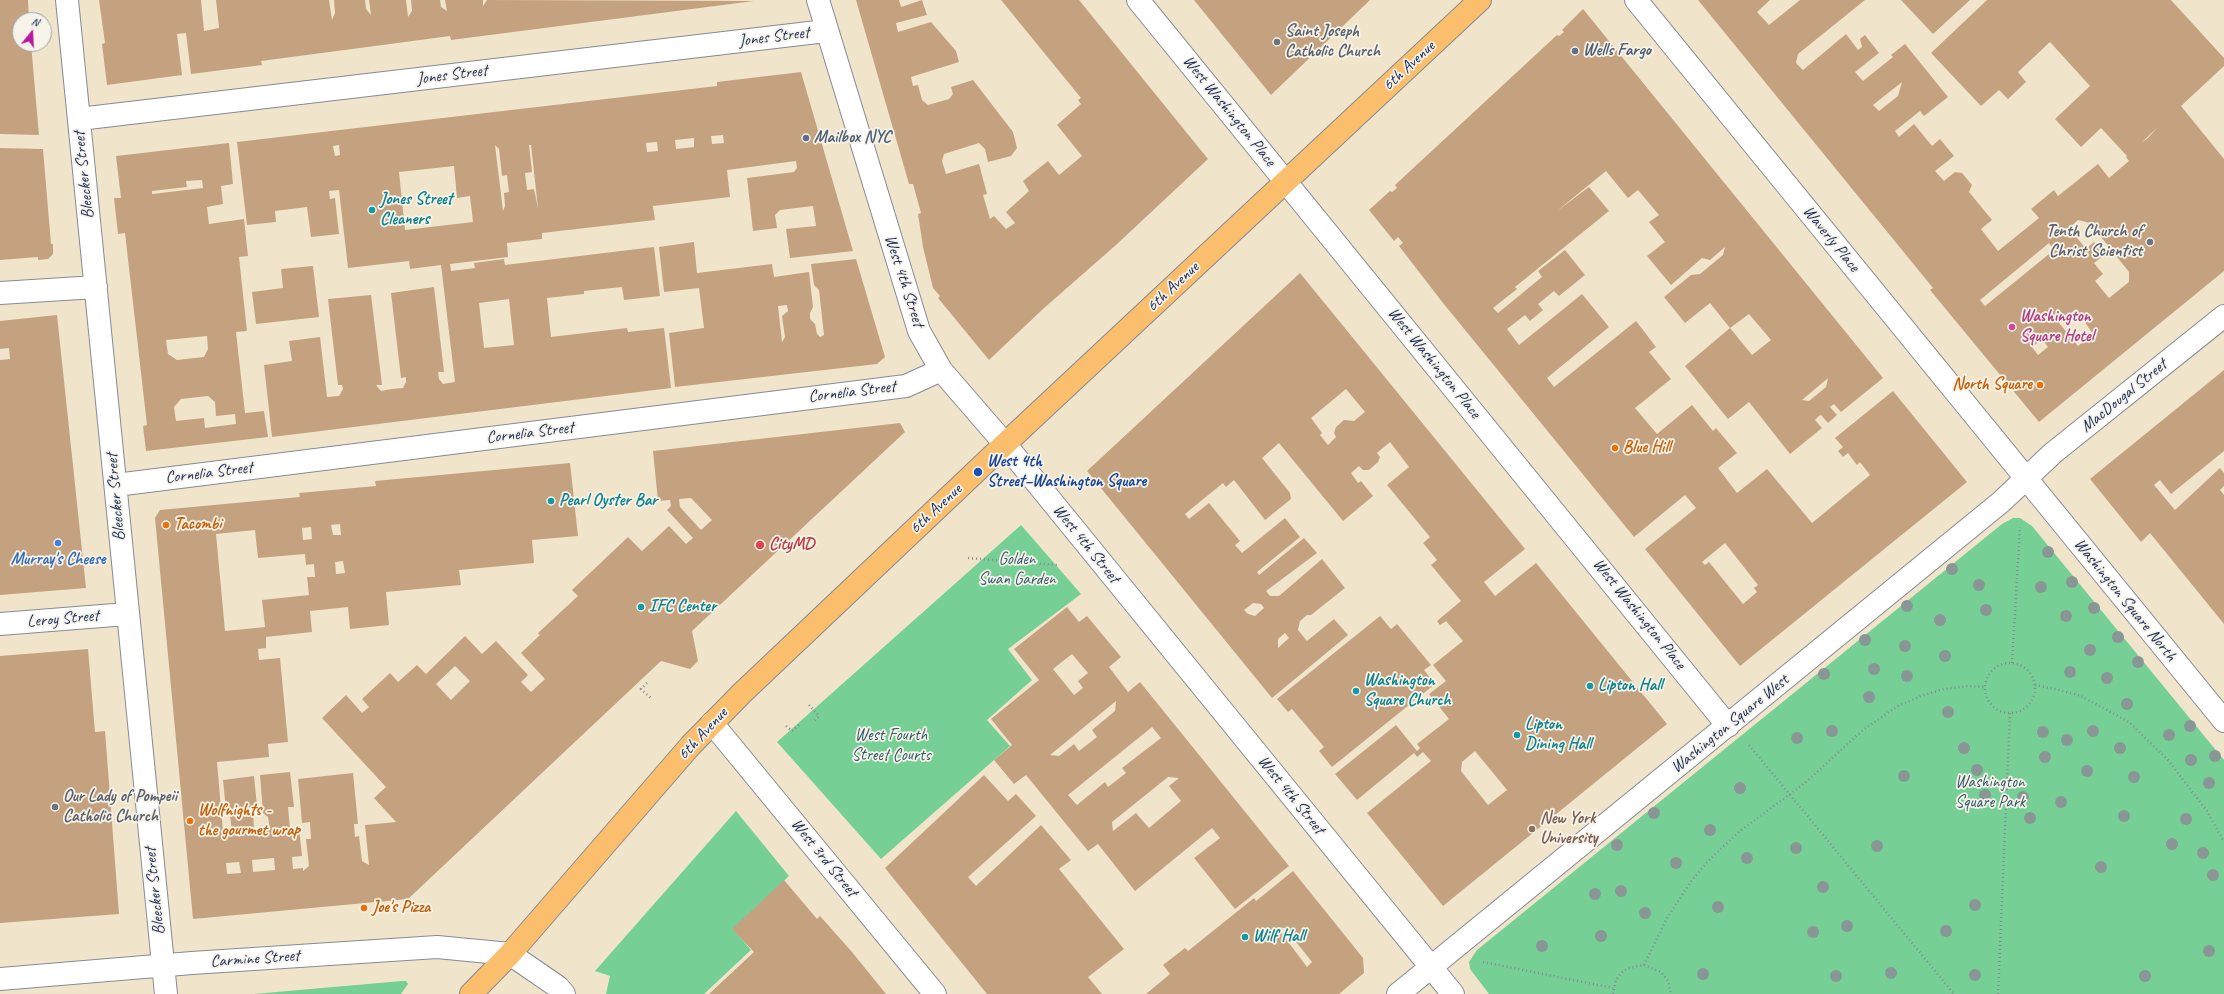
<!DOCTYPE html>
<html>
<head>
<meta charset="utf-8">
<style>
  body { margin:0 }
  #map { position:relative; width:2224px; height:994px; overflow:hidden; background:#f0e5ca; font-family:Caveat,sans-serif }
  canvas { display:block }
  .north { position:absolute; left:12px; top:12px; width:40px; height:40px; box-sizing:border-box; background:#f7f3e8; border:1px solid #9fa5b1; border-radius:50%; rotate:18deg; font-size:11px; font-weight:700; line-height:16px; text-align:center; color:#1b2f5e }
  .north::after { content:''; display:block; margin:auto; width:14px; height:18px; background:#b5179e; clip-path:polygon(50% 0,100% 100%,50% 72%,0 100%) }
</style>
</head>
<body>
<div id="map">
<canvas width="2224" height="994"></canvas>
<div class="north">N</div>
</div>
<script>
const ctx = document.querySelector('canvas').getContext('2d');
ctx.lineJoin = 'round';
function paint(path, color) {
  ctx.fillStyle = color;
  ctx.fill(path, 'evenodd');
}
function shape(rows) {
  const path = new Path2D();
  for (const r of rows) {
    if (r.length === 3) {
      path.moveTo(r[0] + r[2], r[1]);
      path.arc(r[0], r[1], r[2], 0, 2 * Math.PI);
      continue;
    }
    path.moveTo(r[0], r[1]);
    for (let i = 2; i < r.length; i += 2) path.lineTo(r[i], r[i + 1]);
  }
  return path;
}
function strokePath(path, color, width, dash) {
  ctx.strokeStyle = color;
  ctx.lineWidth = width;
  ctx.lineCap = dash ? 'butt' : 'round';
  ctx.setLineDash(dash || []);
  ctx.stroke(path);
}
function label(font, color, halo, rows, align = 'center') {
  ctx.font = font + ' Caveat,sans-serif';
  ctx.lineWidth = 3.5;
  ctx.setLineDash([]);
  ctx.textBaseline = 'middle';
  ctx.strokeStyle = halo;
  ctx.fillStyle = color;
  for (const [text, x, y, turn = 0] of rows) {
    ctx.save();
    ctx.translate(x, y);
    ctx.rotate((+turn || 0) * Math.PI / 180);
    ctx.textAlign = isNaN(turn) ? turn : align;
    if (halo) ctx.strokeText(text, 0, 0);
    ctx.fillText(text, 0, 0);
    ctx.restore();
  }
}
paint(shape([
  [2013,518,2020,518,2032,526,2224,760,2224,994,1489,994,1470,969,1469,962,1477,950,2002,524],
  [1021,525,1081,594,1008,649,1032,680,987,720,1010,746,881,859,777,742],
  [736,811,789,876,733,929,751,950,704,994,606,994,610,976,595,971],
  [402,981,406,981,408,984,401,994,254,994]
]), '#76cf95');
paint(shape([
  [0,0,28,0,29,20,20,20,20,44,31,44,39,135,0,134],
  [99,0,201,0,204,31,219,28,216,0,329,0,332,20,335,13,334,0,365,0,366,9,371,15,369,0,406,0,408,17,412,11,411,0,440,0,441,7,447,11,445,0,483,0,483,6,487,0,754,1,451,40,450,36,375,46,261,61,262,65,191,74,186,33,177,34,182,75,107,85,102,44,105,43],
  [856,0,899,0,901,7,922,0,927,15,896,23,898,32,931,22,956,51,959,62,911,77,913,86,918,85,922,100,928,105,949,99,953,94,951,87,973,80,1013,132,1017,148,1011,156,988,162,985,149,979,143,944,154,942,161,946,174,979,164,987,194,983,195,990,219,994,216,1006,229,1015,223,1006,212,1029,191,1023,181,1048,161,1059,175,1082,156,1057,125,1081,104,1078,100,1081,98,1001,0,1079,0,1208,159,1116,245,1043,309,989,360,938,298,940,296,933,288,923,247,918,214,921,213,913,184,909,184],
  [1194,0,1370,0,1271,95],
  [1698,0,1770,0,1757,12,1769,25,1800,0,1865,0,1798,54,1796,63,1803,70,1846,34,1858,50,1862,47,1860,39,1865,35,1879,53,1855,72,1863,81,1893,57,1891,55,1905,44,1948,97,1924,116,1920,111,1895,131,1899,137,1914,124,1932,146,1940,139,1954,156,1935,171,1944,181,1955,172,1962,173,1972,185,1969,192,1992,220,1981,229,1998,251,2039,218,2031,209,2054,190,2058,196,2098,164,2109,178,2129,161,2126,157,2127,156,2101,128,2081,147,2055,119,2090,86,2050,42,2018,72,2026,82,2008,99,1999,90,1981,106,1931,53,1987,0,2171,0,2224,58,2224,66,2181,106,2224,159,2224,271,2039,422,1930,290,1933,288],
  [1902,82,1898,96,1879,111,1873,105],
  [2158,127,2148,138,2163,158,2148,138,2141,143],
  [2078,220,2090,223,2129,272,2129,282,2109,298,2095,281,2103,274,2094,263,2104,255,2094,242,2086,249,2069,228],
  [2049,243,2054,250,1985,306,1980,300],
  [2076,309,2093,334,2078,346,2059,323],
  [2042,339,2048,347,2038,355,2032,347],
  [1901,0,1970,0,1933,34],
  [1583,9,1883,378,1841,412,1834,404,1830,407,1837,415,1828,423,1821,415,1819,416,1815,420,1822,428,1790,454,1749,402,1728,419,1685,366,1730,328,1752,355,1771,340,1749,314,1730,328,1710,303,1685,323,1664,297,1691,275,1700,274,1723,255,1725,247,1710,260,1702,258,1671,285,1647,256,1665,242,1649,222,1659,215,1638,190,1628,198,1606,171,1557,211,1589,187,1609,211,1515,287,1517,289,1493,308,1498,313,1542,277,1538,271,1565,250,1585,275,1559,296,1554,291,1538,304,1543,310,1530,321,1525,315,1507,329,1519,345,1582,294,1609,327,1547,378,1554,387,1636,321,1656,347,1649,352,1671,379,1635,408,1657,434,1692,405,1713,431,1716,428,1737,453,1718,468,1737,493,1767,469,1812,523,1870,475,1860,462,1857,465,1848,453,1843,457,1838,451,1843,447,1835,438,1893,391,1967,482,1740,666,1645,549,1696,508,1685,495,1634,537,1443,303,1399,246,1403,243,1398,237,1394,241,1369,210,1390,191,1392,192,1397,188,1395,185,1557,35,1559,36,1564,32,1562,30],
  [1828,378,1826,387,1809,401,1802,400],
  [1725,543,1758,585,1754,588,1757,592,1743,604,1709,562,1705,565,1702,562],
  [801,72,853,251,790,258,786,229,816,226,813,206,780,210,775,215,777,228,753,231,747,178,794,172,797,168,796,161,727,170,730,197,653,206,655,220,542,233,542,239,507,243,508,257,450,264,451,271,475,268,474,263,504,259,505,265,654,247,660,296,624,300,622,287,584,291,584,294,547,298,551,337,627,328,628,332,664,328,671,388,272,437,264,365,292,361,289,341,320,337,327,397,339,396,343,389,342,385,338,385,328,299,371,295,382,385,376,385,381,391,392,389,403,388,406,382,406,377,401,378,391,293,434,287,444,372,438,372,439,379,443,384,455,382,441,265,410,269,409,261,348,268,339,190,329,191,330,199,335,198,339,234,311,237,307,207,275,211,276,222,247,225,237,142,717,86,717,82],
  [723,135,724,143,712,144,711,136],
  [694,138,694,147,676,149,675,140],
  [657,142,658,151,647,152,646,143],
  [339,145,340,155,335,156,333,146],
  [495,145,499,149,502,176,507,175,509,192,504,193,505,206,503,211],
  [529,145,531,145,538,208,534,189,527,190,525,173,532,172],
  [454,166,457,198,470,196,473,222,405,230,399,172],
  [509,299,514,345,484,348,479,303],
  [229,143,233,184,221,186,223,204,207,207,209,224,244,219,248,256,239,257,247,331,236,332,245,413,264,411,268,437,146,451,143,426,147,425,125,233,118,234,114,198,121,198,116,156],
  [202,180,203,188,152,194,152,191,187,187,186,181],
  [207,336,208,349,204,357,177,360,168,354,166,340],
  [208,396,215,402,216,416,235,414,236,424,205,428,204,418,176,421,174,407,181,399],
  [0,148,43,149,51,244,53,244,53,254,48,259,38,260,38,257,0,260],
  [694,242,697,273,772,264,774,277,809,272,813,307,810,313,810,319,815,324,817,334,820,337,824,335,819,290,814,285,811,264,856,259,885,357,877,364,675,387,669,333,704,328,699,288,664,292,659,247],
  [787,305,788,311,782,316,785,337,782,342,778,306],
  [313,266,319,317,256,324,252,292,283,288,281,269],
  [1300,273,1525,549,1484,582,1495,596,1536,563,1667,724,1443,906,1367,813,1431,761,1423,752,1417,757,1414,753,1357,800,1335,774,1396,725,1417,751,1420,748,1417,744,1449,719,1429,694,1446,681,1433,665,1463,641,1446,621,1440,625,1437,621,1461,601,1431,565,1437,560,1423,543,1430,537,1387,485,1409,467,1390,442,1377,453,1380,457,1378,462,1369,470,1363,470,1359,466,1351,473,1358,483,1361,481,1373,496,1343,521,1279,443,1262,458,1290,493,1291,499,1265,520,1234,480,1226,487,1223,483,1185,514,1189,519,1209,503,1240,541,1235,545,1242,553,1285,518,1300,537,1257,572,1259,575,1304,538,1317,553,1266,591,1270,596,1279,596,1322,559,1345,588,1311,615,1307,615,1300,621,1298,630,1307,641,1334,619,1348,635,1272,698,1087,471],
  [1346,389,1365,412,1354,421,1344,420,1336,427,1334,433,1336,437,1328,445,1320,435,1322,433,1311,418],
  [1253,603,1261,604,1264,608,1255,616,1248,614,1244,610],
  [1285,633,1289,638,1278,648,1278,639],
  [1475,751,1507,790,1488,805,1461,771,1462,762],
  [57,315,86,588,0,595,0,360,10,359,9,348,0,349,0,321],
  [2224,370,2224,451,2171,494,2160,480,2154,485,2175,510,2220,468,2224,473,2224,486,2220,490,2224,495,2224,624,2150,533,2141,542,2090,479],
  [900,423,905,432,692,631,698,661,690,669,661,661,408,899,193,919,155,518,160,510,300,497,299,493,376,486,375,481,570,463,578,536,532,540,534,563,459,570,461,585,386,592,389,625,350,629,348,607,310,611,312,632,266,637,266,648,258,649,259,660,280,658,288,742,268,744,269,757,217,762,223,832,232,831,230,815,226,810,223,780,254,776,257,806,246,808,247,813,253,812,254,829,270,830,268,817,263,813,260,775,290,772,294,807,288,807,290,829,299,828,302,856,292,857,293,869,303,868,303,871,309,866,306,839,311,839,310,822,302,823,298,779,353,773,358,824,354,824,355,837,359,836,362,861,369,865,365,825,396,822,374,798,386,787,322,718,346,695,362,713,369,707,362,699,390,673,398,682,417,665,426,674,465,636,482,654,496,641,528,675,521,682,531,692,545,679,521,653,540,635,538,633,578,596,572,590,628,537,642,551,669,526,686,544,693,538,667,510,671,506,670,500,658,501,653,451],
  [691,498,712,520,701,530,680,507,679,499],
  [340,524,341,535,333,535,331,525],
  [311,527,312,539,303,540,302,528],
  [255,530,258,558,305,554,306,565,314,564,315,577,307,577,309,595,262,600,265,627,225,631,216,534],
  [343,561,345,573,336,574,335,562],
  [455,666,470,681,451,700,436,684],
  [274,858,275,870,253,872,252,860],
  [239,862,241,873,227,874,226,863],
  [1067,607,1079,622,1087,616,1121,657,1109,667,1128,692,1140,682,1289,866,1235,909,1194,858,1220,838,1212,828,1135,891,1098,844,1088,851,1026,775,1014,784,994,760,1012,745,991,719,1039,680,1014,649],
  [1072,654,1088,673,1078,681,1083,688,1074,695,1053,669],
  [1116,701,1115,711,1092,730,1097,737,1079,751,1074,744,1059,756,1050,755],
  [1152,727,1161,738,1122,768,1126,773,1108,787,1105,782,1077,805,1068,795],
  [1168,777,1179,778,1169,786,1181,801,1149,828,1136,813,1113,831,1112,822],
  [1380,616,1391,629,1397,624,1431,665,1424,670,1435,684,1332,767,1319,751,1324,747,1292,709,1288,712,1277,699],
  [88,649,95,732,105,731,119,914,0,923,0,656],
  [984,775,1008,801,1016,794,1036,816,968,877,976,886,1041,825,1071,860,1059,869,1124,949,1088,977,1102,994,987,994,885,868],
  [1293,871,1363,958,1364,973,1339,994,1146,994,1170,974,1163,965,1185,948,1188,951,1254,898,1256,901],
  [1277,927,1285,928,1312,962,1307,967],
  [784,880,817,919,820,916,852,952,886,994,709,994,754,952,732,929]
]), '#c4a280');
const minor = shape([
  [67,0,166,994],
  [818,0,919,331,941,370,1005,444,1453,994],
  [1138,0,1728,726],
  [1636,0,2224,721],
  [79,119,826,31],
  [0,293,96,287],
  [116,485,906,386,941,370],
  [0,624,127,614],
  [712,723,935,994],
  [0,979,192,963,437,947,510,954,558,987,564,994],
  [1398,994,2001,502,2053,453,2224,316]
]);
const major = shape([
  [471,994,510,954,691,745,742,693,1005,444,1480,0]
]);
strokePath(minor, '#868a94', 24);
strokePath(major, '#868a94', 24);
strokePath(shape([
  [968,558,1057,565],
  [2010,688,25],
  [2012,663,2020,527],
  [647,683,641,689,652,699],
  [2035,685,2059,690,2081,696,2129,722,2168,760,2207,811,2224,842],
  [809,705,819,716,813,722],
  [786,726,792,731,800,724],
  [1749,745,1954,994],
  [1483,962,1613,988],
  [1644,965,1667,918,1692,880,1708,861,1740,831,1805,783,1863,730,1898,706,1921,696,1944,689,1968,686,1985,687],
  [1613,994,1616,980,1621,973,1628,968,1644,965,1661,972,1668,981,1671,994],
  [1998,994,2010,713]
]), '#868a94', 2.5, [1, 3]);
strokePath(minor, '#fff', 22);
strokePath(major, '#fabe6d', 22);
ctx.fillStyle = '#889796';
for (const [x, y] of [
  [2048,552],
  [1952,569],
  [2072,582],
  [1979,585],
  [2041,587],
  [1907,606],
  [2094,608],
  [1986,610],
  [2066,616],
  [1940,620],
  [2118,637],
  [1865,640],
  [1905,646],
  [2090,650],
  [1945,656],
  [2138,662],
  [1874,669],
  [2070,672],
  [1824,674],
  [1907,676],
  [2107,678],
  [1869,697],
  [2127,704],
  [1948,712],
  [2190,726],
  [1832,731],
  [2093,731],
  [2043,732],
  [2169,735],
  [1797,738],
  [2067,740],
  [1964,748],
  [2120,748],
  [2215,756],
  [2045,757],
  [2191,760],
  [1977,770],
  [2087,771],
  [1904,776],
  [2134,777],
  [2209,783],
  [1740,788],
  [1985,795],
  [2023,797],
  [2061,802],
  [1654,813],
  [2124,816],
  [2030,818],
  [2186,819],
  [1710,830],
  [2172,844],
  [1617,845],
  [1877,846],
  [1796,848],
  [2203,853],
  [1747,858],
  [1676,863],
  [2101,867],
  [2213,875],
  [1823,887],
  [1621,891],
  [1595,894],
  [1975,905],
  [1718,907],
  [1645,913],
  [1847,926],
  [1946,931],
  [1813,932],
  [1601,936],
  [1542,946],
  [2209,951],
  [1891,973],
  [1703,974],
  [1975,975],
  [1836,976],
  [2145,976]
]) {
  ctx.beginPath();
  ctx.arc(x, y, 6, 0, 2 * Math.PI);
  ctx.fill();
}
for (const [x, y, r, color] of [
  [1277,42,4,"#6b7280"],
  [1575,51,4,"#5c6f8a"],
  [806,138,4,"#5c6f8a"],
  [372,210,4,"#0f9aa8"],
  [2150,242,4,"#6b7280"],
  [2012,327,4,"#d1479c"],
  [2040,385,4,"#e8710a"],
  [1615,448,4,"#e8710a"],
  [978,472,5,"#1a4fb4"],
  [551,501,4,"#0f9aa8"],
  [166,525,4,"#e8710a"],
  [58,543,4,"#3f7fe0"],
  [760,545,5,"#e0444e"],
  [641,607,4,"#0f9aa8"],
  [1590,686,4,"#0f9aa8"],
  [1356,691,4,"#0f9aa8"],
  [1517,735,4,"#0f9aa8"],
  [55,807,4,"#6b7280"],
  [190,821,4,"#e8710a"],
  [1532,829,4,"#8d6e63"],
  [364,908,4,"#e8710a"],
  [1245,937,4,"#0f9aa8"]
]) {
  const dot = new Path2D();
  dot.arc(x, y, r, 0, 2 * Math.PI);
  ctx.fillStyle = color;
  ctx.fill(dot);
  strokePath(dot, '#f7f3e8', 1.5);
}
label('bold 17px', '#5b616d', '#f7f3e8', [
  ["Saint Joseph",1285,32],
  ["Catholic Church",1285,52],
  ["Tenth Church of",2142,232,"right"],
  ["Christ Scientist",2142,252,"right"],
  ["Our Lady of Pompeii",63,797],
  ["Catholic Church",63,817]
], 'left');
label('17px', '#1b2f5e', '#f7f3e8', [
  ["Jones Street",774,37,-7],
  ["6th Avenue",1409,66,-43],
  ["Jones Street",452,75,-7],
  ["West Washington Place",1229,111,51],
  ["Bleecker Street",84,175,-96],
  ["Waverly Place",1831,239,51],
  ["West 4th Street",904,281,72],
  ["6th Avenue",1173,287,-43],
  ["West Washington Place",1434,363,51],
  ["Cornelia Street",852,392,-7],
  ["MacDougal Street",2124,396,-39],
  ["Cornelia Street",530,433,-7],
  ["Cornelia Street",209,473,-7],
  ["Bleecker Street",116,497,-95],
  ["6th Avenue",936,509,-43],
  ["West 4th Street",1086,544,51],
  ["Washington Square North",2125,600,51],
  ["West Washington Place",1639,614,51],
  ["Leroy Street",63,619,-5],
  ["Washington Square West",1730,724,-39],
  ["6th Avenue",703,734,-47],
  ["West 4th Street",1291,795,51],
  ["West 3rd Street",824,858,51],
  ["Bleecker Street",155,891,-96],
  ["Carmine Street",255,959,-4]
]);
label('bold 17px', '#4e5e75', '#f7f3e8', [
  ["Wells Fargo",1583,51],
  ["Mailbox NYC",814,138]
], 'left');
label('bold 17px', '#0d838f', '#f7f3e8', [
  ["Jones Street",380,200],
  ["Cleaners",380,220],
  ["Pearl Oyster Bar",559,501],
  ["IFC Center",649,607],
  ["Washington",1364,681],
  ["Square Church",1364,701],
  ["Lipton Hall",1598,686],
  ["Lipton",1525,725],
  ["Dining Hall",1525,745],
  ["Wilf Hall",1253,937]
], 'left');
label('bold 17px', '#b23c85', '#f7f3e8', [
  ["Washington",2020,317],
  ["Square Hotel",2020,337]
], 'left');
label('bold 17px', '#c56008', '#f7f3e8', [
  ["North Square",2032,385,"right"],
  ["Blue Hill",1623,448],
  ["Tacombi",174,525],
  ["Wolfnights -",198,811],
  ["the gourmet wrap",198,831],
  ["Joe's Pizza",372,908]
], 'left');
label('bold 17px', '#164399', '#f7f3e8', [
  ["West 4th",987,462],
  ["Street–Washington Square",987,482]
], 'left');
label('bold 17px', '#be3a42', '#f7f3e8', [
  ["CityMD",769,545]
], 'left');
label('bold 17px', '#366cbe', '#f7f3e8', [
  ["Murray's Cheese",58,560]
]);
label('17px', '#32576c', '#f7f3e8', [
  ["Golden",1017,560],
  ["Swan Garden",1017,580],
  ["West Fourth",891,736],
  ["Street Courts",891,756],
  ["Washington",1990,783],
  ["Square Park",1990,803]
]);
label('bold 17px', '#785e54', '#f7f3e8', [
  ["New York",1540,819],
  ["University",1540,839]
], 'left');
</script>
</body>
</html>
